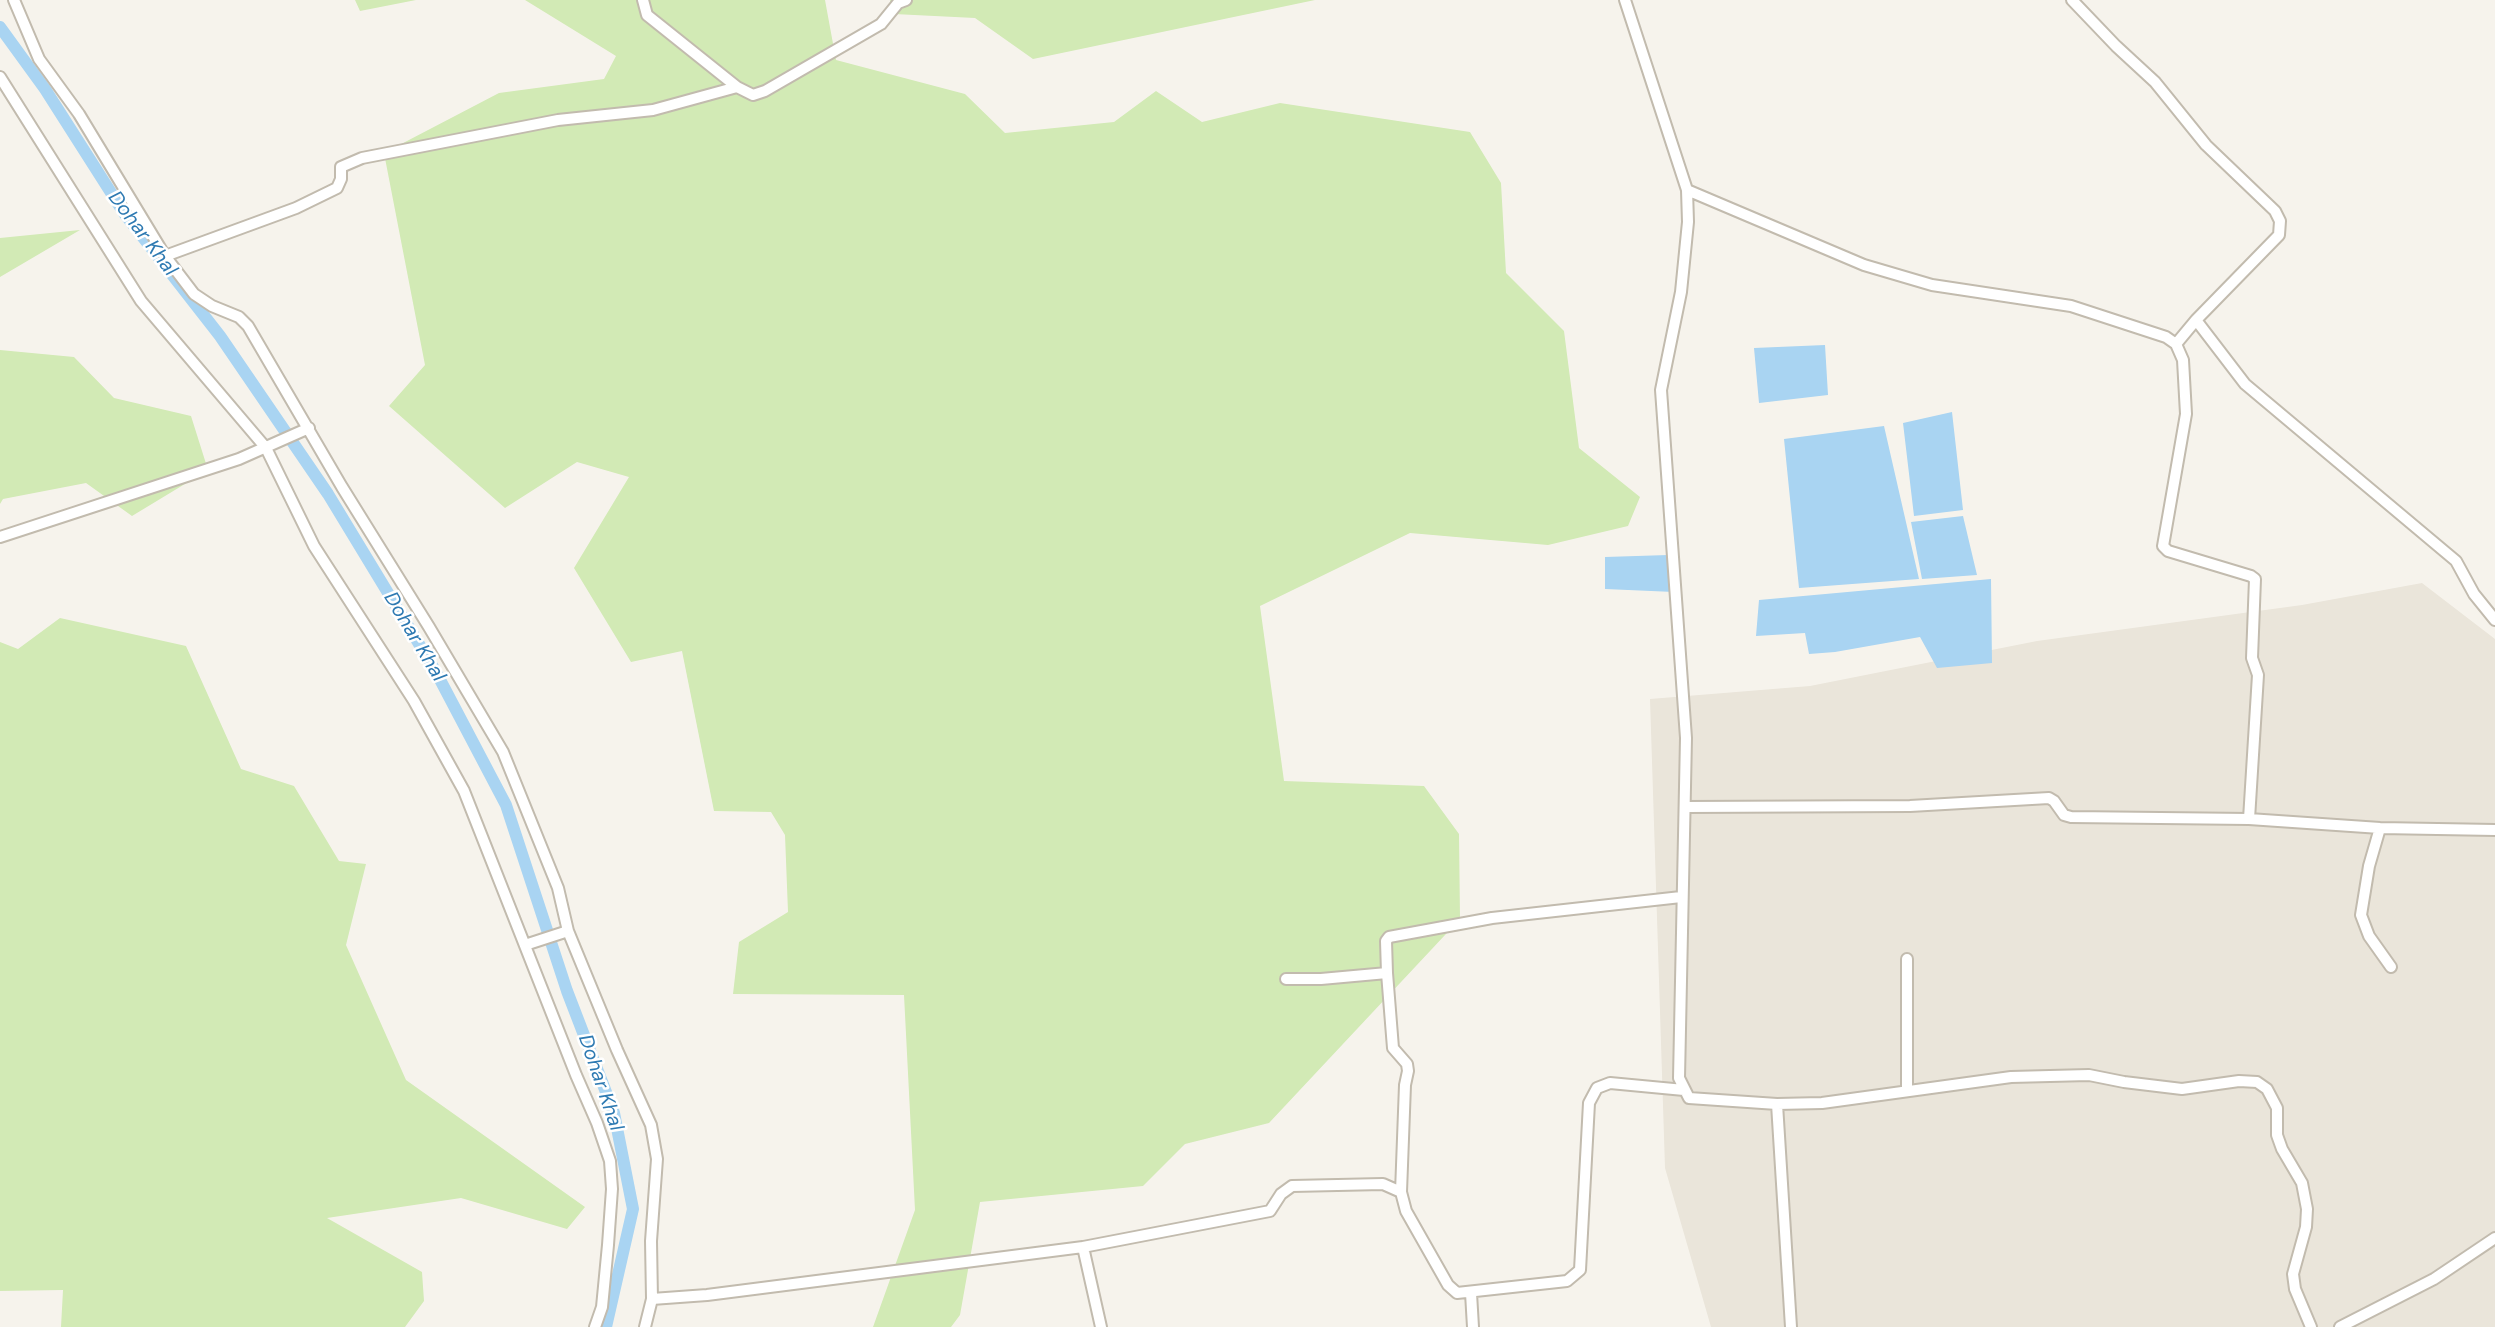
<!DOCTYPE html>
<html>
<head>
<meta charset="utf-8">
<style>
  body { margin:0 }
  canvas { display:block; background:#f6f3ec }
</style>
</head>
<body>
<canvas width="2495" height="1327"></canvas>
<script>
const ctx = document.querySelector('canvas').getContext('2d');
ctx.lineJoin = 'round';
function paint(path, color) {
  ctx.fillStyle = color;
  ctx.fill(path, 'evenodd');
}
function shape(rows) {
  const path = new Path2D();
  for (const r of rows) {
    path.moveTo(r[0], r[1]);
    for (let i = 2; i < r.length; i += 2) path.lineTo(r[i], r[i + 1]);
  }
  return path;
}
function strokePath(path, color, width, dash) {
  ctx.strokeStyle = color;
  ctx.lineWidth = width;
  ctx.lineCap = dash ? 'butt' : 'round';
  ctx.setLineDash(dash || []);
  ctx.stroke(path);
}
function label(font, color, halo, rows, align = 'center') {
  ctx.font = font + ' "DM Sans",sans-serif';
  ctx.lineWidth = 5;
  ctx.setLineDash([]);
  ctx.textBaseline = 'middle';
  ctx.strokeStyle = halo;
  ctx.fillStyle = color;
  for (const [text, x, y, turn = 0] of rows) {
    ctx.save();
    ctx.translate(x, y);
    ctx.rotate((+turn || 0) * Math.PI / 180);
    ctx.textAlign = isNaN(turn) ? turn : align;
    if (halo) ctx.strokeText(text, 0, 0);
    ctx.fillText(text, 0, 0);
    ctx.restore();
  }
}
paint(shape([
  [2422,583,2495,639,2495,1327,1711,1327,1665,1168,1650,699,1810,686,2037,641,2302,605]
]), '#eae5da');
paint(shape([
  [355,0,416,0,360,11],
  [525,0,825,0,836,60,965,94,1005,133,1114,122,1156,91,1202,122,1280,103,1470,132,1501,183,1506,273,1564,331,1579,448,1640,497,1628,526,1548,545,1410,533,1260,606,1284,781,1424,786,1459,834,1460,919,1269,1123,1185,1144,1143,1186,980,1202,960,1315,951,1327,873,1327,915,1210,904,995,733,994,739,942,788,912,785,835,771,812,714,811,682,651,631,662,574,568,629,477,577,462,505,508,389,406,425,365,384,153,499,93,604,79,616,56],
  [890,0,1315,0,1033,59,975,18,894,14],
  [80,230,0,277,0,238],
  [0,350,74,357,114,398,191,416,208,470,132,516,86,483,3,499,0,504],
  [60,618,186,646,241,769,294,786,339,861,366,864,346,945,406,1080,585,1207,567,1229,461,1198,327,1218,422,1272,424,1301,405,1327,61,1327,63,1290,0,1291,0,642,18,649]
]), '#d2eab5');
paint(shape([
  [1825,345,1828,395,1759,403,1754,348],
  [1952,412,1963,510,1914,516,1903,423],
  [1884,426,1919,579,1799,588,1784,439],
  [1963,516,1977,575,1922,579,1911,522],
  [1668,555,1674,592,1605,589,1605,557],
  [1991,579,1992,663,1937,668,1920,637,1835,652,1809,654,1805,633,1756,636,1759,600]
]), '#a9d4f2');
strokePath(shape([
  [0,27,45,89,124,213,220,336,328,494,436,672,506,805,567,991,614,1113,633,1209,606,1327]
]), '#a9d4f2', 12);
const minor = shape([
  [14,0,39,59,79,114,165,256,194,294,212,306,239,317,248,326,342,487,429,627,503,752,558,888,568,931,617,1050,651,1125,657,1159,651,1241,652,1299,645,1327],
  [643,0,647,15,737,87],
  [1625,0,1687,190,1688,222,1681,292,1661,390,1686,738,1679,1078,1689,1098,1777,1104,1791,1327],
  [2072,0,2116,46,2155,82,2206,145,2275,211,2280,221,2279,235,2196,320,2176,344],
  [0,77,141,301,266,448,314,546,414,701,464,791,576,1075,597,1123,610,1161,612,1189,608,1245,602,1307,595,1327],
  [1687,190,1864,265,1932,285,2071,306,2166,337,2176,344,2183,360,2186,414,2163,546,2168,551,2251,576,2255,579,2252,658,2258,675,2249,819],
  [165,256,296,208,337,188,341,179,341,167,362,158,558,120,653,110,737,87,753,95,765,91,881,24,898,3,906,0],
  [2196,320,2245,384,2456,561,2474,594,2495,620],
  [0,537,239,459,309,428],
  [1686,807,1910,806,2049,798,2054,801,2064,815,2071,817,2249,819,2380,828,2495,830],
  [2380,828,2369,866,2361,915,2369,936,2391,967],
  [525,945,568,931],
  [1907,959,1907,1090],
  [1286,979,1321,979,1387,973],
  [1777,1104,1822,1103,2011,1077,2089,1075,2124,1082,2182,1089,2239,1081,2257,1082,2267,1089,2277,1108,2277,1135,2282,1149,2302,1183,2307,1209,2306,1227,2293,1274,2295,1289,2311,1327],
  [1401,1192,1405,1085,1408,1071,1407,1064,1393,1048,1387,973,1386,941,1389,937,1492,918,1681,897],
  [1083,1247,1101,1327],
  [1471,1293,1473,1327],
  [652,1299,707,1295,1083,1247,1270,1211,1281,1194,1292,1186,1383,1184,1401,1192,1406,1211,1448,1285,1457,1293,1567,1281,1580,1270,1589,1103,1597,1088,1610,1083,1684,1090],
  [2340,1327,2434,1279,2495,1238]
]);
strokePath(minor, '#c2bbae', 14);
strokePath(minor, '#fff', 10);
label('italic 20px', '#2e7ab2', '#fff', [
  ["Dohar Khal",142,234,53],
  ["Dohar Khal",414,637,59],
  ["Dohar Khal",600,1083,71]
]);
</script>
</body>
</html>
